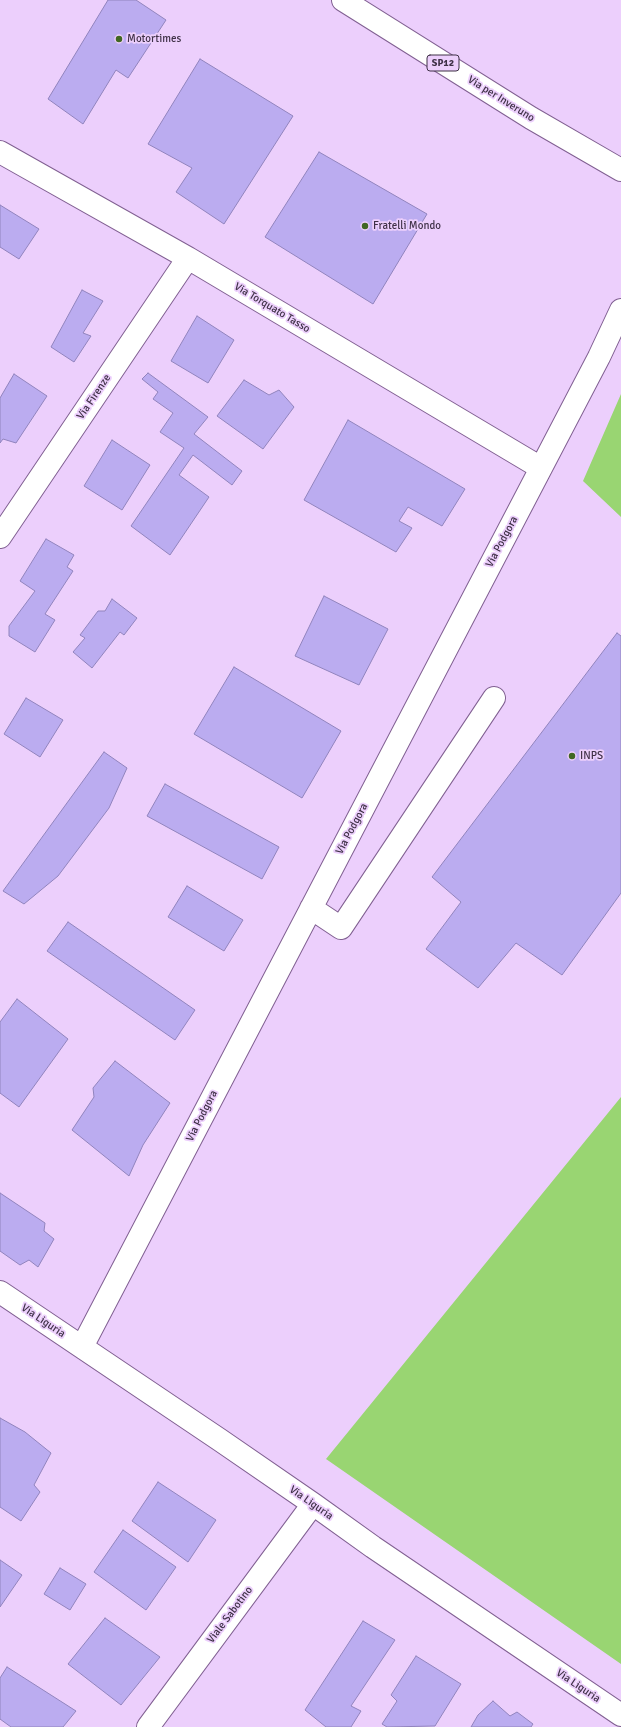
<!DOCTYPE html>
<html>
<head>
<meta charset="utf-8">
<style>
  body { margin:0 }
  canvas { display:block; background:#eccffc }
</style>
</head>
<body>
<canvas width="621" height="1727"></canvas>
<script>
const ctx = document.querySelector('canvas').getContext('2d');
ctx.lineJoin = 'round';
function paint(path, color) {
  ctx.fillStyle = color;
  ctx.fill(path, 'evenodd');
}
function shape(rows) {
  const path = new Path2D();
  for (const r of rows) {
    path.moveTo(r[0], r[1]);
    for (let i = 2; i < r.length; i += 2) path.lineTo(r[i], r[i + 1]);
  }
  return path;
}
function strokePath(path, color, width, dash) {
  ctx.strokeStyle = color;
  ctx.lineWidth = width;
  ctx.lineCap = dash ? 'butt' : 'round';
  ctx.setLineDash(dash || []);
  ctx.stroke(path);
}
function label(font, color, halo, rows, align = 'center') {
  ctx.font = font + ' Signika,sans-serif';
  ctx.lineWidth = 3.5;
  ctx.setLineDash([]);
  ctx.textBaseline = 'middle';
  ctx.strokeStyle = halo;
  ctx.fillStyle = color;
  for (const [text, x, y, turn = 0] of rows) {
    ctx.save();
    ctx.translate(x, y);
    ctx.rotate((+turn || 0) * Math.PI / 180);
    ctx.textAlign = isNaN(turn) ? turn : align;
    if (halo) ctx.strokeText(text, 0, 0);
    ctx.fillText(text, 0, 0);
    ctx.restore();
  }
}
paint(shape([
  [621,394,621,517,583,481],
  [621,1097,621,1664,326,1459]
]), '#99d572');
const building = shape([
  [108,0,136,0,166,20,128,78,116,70,83,124,48,99,108,0],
  [200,59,293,116,224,224,176,192,192,168,148,144,200,59],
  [319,152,427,214,373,304,265,237,319,152],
  [0,205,39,229,19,259,0,247,0,205],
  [82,290,103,301,83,333,91,336,74,362,51,347,82,290],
  [197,316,234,340,208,383,171,361,197,316],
  [148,373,208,417,194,434,242,471,232,485,193,455,179,475,209,497,170,555,131,526,184,448,160,432,173,413,153,399,158,392,142,379,148,373],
  [14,374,47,396,16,443,3,439,0,443,0,398,14,374],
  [244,380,269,395,279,390,294,407,263,449,217,416,244,380],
  [348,420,465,489,442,526,408,507,399,521,412,528,396,552,304,500,348,420],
  [112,440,150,465,122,510,84,486,112,440],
  [46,539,74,555,67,567,73,571,45,614,55,620,35,652,9,636,9,626,35,591,20,581,46,539],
  [324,596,388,629,359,685,295,656,324,596],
  [112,599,137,618,124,635,120,632,92,668,73,652,85,638,80,635,98,611,105,611,112,599],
  [617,633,621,636,621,893,562,975,516,943,478,988,426,949,461,902,432,877,617,633],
  [234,667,341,731,302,798,194,734,234,667],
  [26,698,63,720,40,757,4,734,26,698],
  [104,752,127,768,109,808,58,876,24,904,3,891,104,752],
  [165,784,279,847,262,879,147,816,165,784],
  [187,886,243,920,224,951,168,917,187,886],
  [68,922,195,1010,175,1040,47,951,68,922],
  [17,999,68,1039,19,1107,0,1093,0,1022,17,999],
  [115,1061,170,1103,143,1145,129,1176,72,1130,94,1097,93,1088,115,1061],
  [0,1193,45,1223,44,1231,54,1239,38,1267,29,1260,20,1265,0,1251,0,1193],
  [0,1418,25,1432,51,1453,34,1485,40,1492,21,1521,0,1507,0,1418],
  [158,1482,216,1520,188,1562,132,1521,158,1482],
  [123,1530,176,1567,146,1610,94,1572,123,1530],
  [0,1560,22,1575,0,1607,0,1560],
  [60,1568,86,1584,70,1610,44,1594,60,1568],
  [105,1618,160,1657,121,1705,68,1664,105,1618],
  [363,1621,395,1640,351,1706,361,1711,351,1727,326,1727,305,1710,363,1621],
  [416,1656,461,1684,435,1726,387,1727,382,1724,397,1701,391,1695,416,1656],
  [7,1667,76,1711,63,1727,11,1727,0,1719,0,1678,7,1667],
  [493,1701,510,1716,517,1712,533,1724,531,1727,471,1727,478,1715,493,1701]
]);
paint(building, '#bbacf0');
strokePath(building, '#9184bd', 1);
const minor = shape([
  [0,152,188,258,541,468],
  [0,537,188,258],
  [311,908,341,928,494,698],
  [0,1292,220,1440,313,1504,373,1547,621,1715],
  [82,1347,599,357,621,310],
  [148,1727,313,1504]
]);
const major = shape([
  [343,0,531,118,621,170]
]);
strokePath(minor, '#816092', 24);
strokePath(major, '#816092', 24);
strokePath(minor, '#fff', 22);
strokePath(major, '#fff', 22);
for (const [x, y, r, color] of [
  [119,39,4,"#406722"],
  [365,226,4,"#406722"],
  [572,756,4,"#406722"]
]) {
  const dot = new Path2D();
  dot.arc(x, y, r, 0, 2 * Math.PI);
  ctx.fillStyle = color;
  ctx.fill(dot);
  strokePath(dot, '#eccffc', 1.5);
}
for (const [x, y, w] of [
  [443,63,32]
]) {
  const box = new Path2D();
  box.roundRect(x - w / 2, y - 8, w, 16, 3);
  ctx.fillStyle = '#eccffc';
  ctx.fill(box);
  strokePath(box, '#3f3147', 1);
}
label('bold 10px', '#3f3147', null, [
  ["SP12",443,63]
]);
label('11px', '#3f3147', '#eccffc', [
  ["Motortimes",127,39],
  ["Fratelli Mondo",373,226],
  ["INPS",580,756]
], 'left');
label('11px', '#3f3147', '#eccffc', [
  ["Via per Inveruno",501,99,32],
  ["Via Torquato Tasso",272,308,31],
  ["Via Firenze",94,397,-56],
  ["Via Podgora",502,542,-62],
  ["Via Podgora",352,829,-62],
  ["Via Podgora",202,1116,-63],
  ["Via Liguria",43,1321,34],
  ["Via Liguria",311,1503,35],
  ["Viale Sabotino",230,1615,-53],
  ["Via Liguria",578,1686,34]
]);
</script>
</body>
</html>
